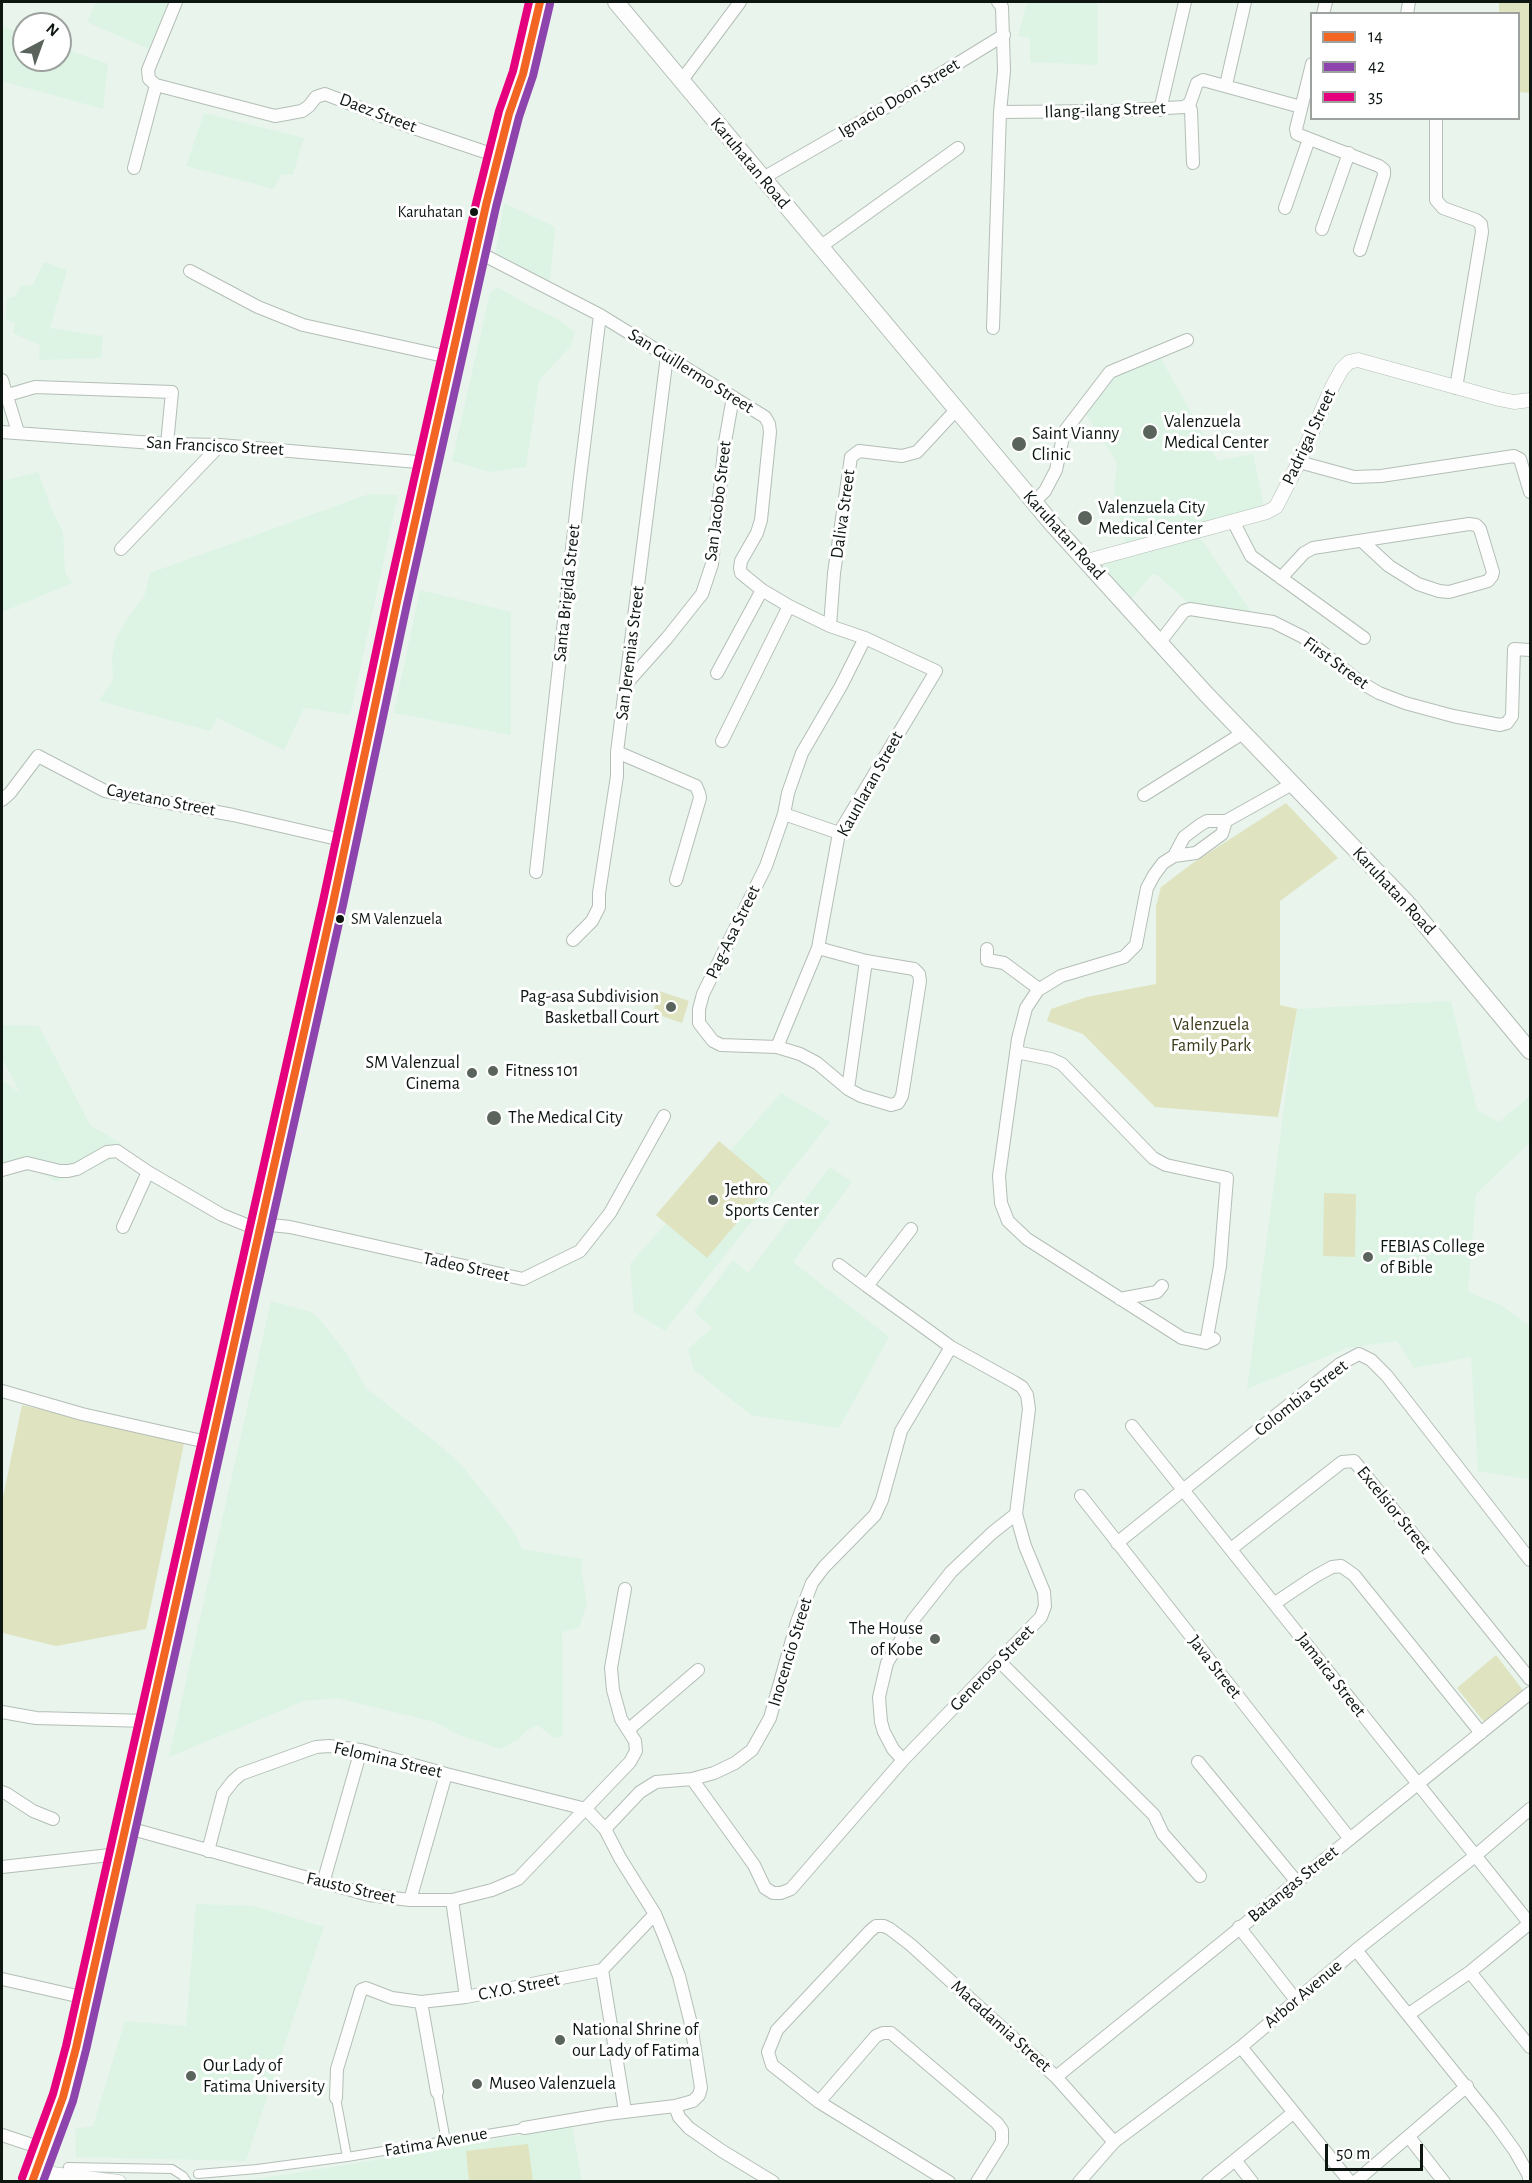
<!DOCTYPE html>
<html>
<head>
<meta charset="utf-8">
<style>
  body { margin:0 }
  #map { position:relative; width:1532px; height:2183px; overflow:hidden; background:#e8f4ec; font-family:"Alegreya Sans",sans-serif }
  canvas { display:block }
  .frame { position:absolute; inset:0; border:3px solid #0d1610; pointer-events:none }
  .legend { position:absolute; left:1310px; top:12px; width:210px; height:108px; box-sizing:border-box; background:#fff; border:2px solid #9ea29f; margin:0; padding:8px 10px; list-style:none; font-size:18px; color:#0d1610 }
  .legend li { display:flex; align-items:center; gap:12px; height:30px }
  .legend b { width:30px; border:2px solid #9ea29f }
  .north { position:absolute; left:12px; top:12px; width:60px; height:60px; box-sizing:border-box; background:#fff; border:2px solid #9ea29f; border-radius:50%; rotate:41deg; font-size:16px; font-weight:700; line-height:24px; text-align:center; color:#0d1610 }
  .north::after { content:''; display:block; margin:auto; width:21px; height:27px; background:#5a645d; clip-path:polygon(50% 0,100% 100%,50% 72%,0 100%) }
  .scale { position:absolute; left:1325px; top:2144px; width:98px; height:27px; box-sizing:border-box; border:3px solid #0d1610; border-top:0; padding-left:8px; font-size:18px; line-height:21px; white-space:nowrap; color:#0d1610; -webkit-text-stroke:4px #fff; paint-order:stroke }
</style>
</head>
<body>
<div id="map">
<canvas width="1532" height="2183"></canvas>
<div class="frame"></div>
<ul class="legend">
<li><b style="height:8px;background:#f26522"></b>14</li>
<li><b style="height:8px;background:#8e44ad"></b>42</li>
<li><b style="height:8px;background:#e5007d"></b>35</li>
</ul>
<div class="north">N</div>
<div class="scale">50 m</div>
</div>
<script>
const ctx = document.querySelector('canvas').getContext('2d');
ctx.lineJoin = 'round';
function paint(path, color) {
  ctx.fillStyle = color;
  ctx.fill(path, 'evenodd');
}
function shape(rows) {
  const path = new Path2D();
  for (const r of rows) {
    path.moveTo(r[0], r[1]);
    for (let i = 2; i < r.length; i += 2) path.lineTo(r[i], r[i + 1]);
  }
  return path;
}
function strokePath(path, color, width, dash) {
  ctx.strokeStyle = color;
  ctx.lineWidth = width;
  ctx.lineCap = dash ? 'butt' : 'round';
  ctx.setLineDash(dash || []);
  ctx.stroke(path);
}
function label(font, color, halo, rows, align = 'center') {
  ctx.font = font + ' "Alegreya Sans",sans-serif';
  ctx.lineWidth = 6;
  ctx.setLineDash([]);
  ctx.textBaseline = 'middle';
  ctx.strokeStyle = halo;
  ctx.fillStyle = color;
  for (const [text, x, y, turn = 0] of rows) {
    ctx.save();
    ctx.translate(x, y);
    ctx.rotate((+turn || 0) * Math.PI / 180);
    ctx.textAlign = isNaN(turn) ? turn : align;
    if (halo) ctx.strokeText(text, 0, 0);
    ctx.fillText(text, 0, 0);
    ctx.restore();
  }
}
paint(shape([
  [96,2,164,2,168,3,149,49,87,22],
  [1027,2,1097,2,1098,65,1030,62,1030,38,1018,36],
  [2,26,24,34,24,60,60,60,60,47,108,64,103,109,2,81],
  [204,113,304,138,293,174,281,175,274,189,186,166],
  [504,203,555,227,550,281,495,255],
  [44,262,67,270,50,328,103,336,101,358,39,360,40,345,13,333,15,323,6,319,7,298,15,296,22,285,32,286],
  [498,287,526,304,558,319,575,332,571,346,539,380,526,467,490,472,452,461,490,293],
  [1160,357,1218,461,1253,454,1264,507,1126,545,1114,491,1117,463,1084,411,1112,374],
  [38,472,51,508,63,532,65,573,72,583,2,612,2,481],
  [369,494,398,495,350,715,304,708,284,750,217,718,210,731,99,701,113,680,112,658,115,641,126,620,144,597,150,573],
  [1199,536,1252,613,1207,611,1192,606,1157,575,1152,574,1131,600,1100,565],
  [420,590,511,612,511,735,394,713],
  [1451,1001,1477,1110,1499,1122,1530,1096,1530,1142,1476,1194,1468,1292,1501,1305,1530,1326,1530,1479,1478,1471,1471,1357,1414,1368,1397,1341,1347,1348,1247,1389,1297,1009],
  [2,1025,39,1026,90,1125,120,1143,110,1160,57,1182,35,1169,2,1176,2,1080,20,1093,2,1058],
  [781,1093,830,1122,665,1331,634,1312,630,1264],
  [830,1167,852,1182,793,1262,889,1337,839,1428,751,1415,694,1370,688,1349,712,1328,694,1312,733,1260,748,1273],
  [271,1301,311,1312,320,1320,345,1351,366,1388,443,1448,465,1469,514,1532,522,1549,583,1559,581,1569,587,1603,579,1628,562,1632,563,1735,554,1738,538,1725,526,1731,518,1740,500,1749,459,1735,435,1722,337,1698,304,1701,169,1757],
  [196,1904,255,1906,324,1927,246,2161,76,2157,75,2129,93,2126,125,2021,186,2026],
  [572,2126,582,2181,236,2182,346,2165]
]), '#ddf4e5');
paint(shape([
  [1499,2,1530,2,1530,93,1519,92,1518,14,1499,13],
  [1286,803,1338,858,1280,901,1280,1005,1297,1009,1278,1117,1155,1107,1083,1034,1047,1021,1051,1009,1087,997,1156,984,1156,906,1161,887,1193,863],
  [659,991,689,1001,682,1023,653,1013],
  [719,1141,770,1184,707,1258,656,1215],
  [1324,1193,1356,1194,1355,1257,1323,1256],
  [22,1405,184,1443,146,1629,56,1646,3,1633,2,1629,2,1502],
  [1496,1655,1525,1693,1485,1723,1457,1688],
  [528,2144,533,2181,469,2181,466,2151]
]), '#dfe3bf');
const pedestrian = shape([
  [437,2092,446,2141],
  [336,2098,347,2157],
  [68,2167,172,2169,183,2176,187,2182],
  [198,2174,257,2169,347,2157,524,2128]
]);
const minor = shape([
  [176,2,148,70,149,79,156,85,275,116,302,111,309,106,316,97,325,94,405,125,500,157],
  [1323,14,1326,2],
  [1407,14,1409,2],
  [1312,64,1296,129,1297,134,1379,166,1384,170,1384,175,1360,250],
  [682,80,740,2],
  [1226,85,1245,2],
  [1188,105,1191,110,1193,163],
  [1160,110,1185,2],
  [1000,112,1113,111,1184,107,1190,103,1197,83,1203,80,1301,107],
  [1436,118,1436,200,1443,208,1476,220,1481,224,1482,232,1456,388],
  [134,168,156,85],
  [763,178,890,105,1004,35],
  [1285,208,1309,139],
  [1322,229,1349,153],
  [820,247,958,148],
  [476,251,600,315,765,417,769,424,770,432,761,520,757,533,741,561,740,568,741,573,762,590,789,606,830,626,865,638,936,671,839,833,818,948,777,1047],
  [190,271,258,307,303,325,453,358],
  [993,328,1000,112,1004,71,1002,7,998,2],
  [2,380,18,432],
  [8,395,35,387,172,392,167,444],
  [2,432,167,444,220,445,429,463],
  [1299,462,1354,477,1381,476,1514,456,1520,459,1530,492],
  [1034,502,1045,491,1056,470,1064,432,1110,372,1187,340],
  [1233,521,1251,556,1364,638],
  [121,549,220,445],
  [1281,578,1304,553,1313,548,1469,524,1476,525,1480,529,1493,572,1492,576,1488,581,1449,592,1439,591,1418,584,1389,566,1363,542],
  [830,626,834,573,851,457,859,451,902,456,917,452,956,410],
  [1160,642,1184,611,1190,609,1273,622,1303,637,1360,682,1379,693,1405,703,1453,716,1500,725,1507,723,1512,716,1514,649,1530,650],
  [717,673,762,590],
  [626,684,667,638,702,594,712,564,725,442,733,397],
  [722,741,789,606],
  [617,752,696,786,699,793,700,798,676,880],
  [1144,795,1243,733],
  [2,800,10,793,38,756,105,791,233,815,346,841],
  [784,814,839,833],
  [1174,856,1184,837,1200,825,1207,821,1226,821,1292,784],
  [536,872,579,486,600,315],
  [573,940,592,921,599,907,599,893,617,776,617,752,667,356],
  [818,948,866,961,914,969,919,974,920,981,904,1084,902,1096,898,1103,891,1105,861,1096,848,1089,817,1063,800,1054,777,1047,721,1045,713,1041,699,1023,699,1009,703,994,766,866,784,814,788,793,802,753,841,686,865,638],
  [987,949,987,960,1004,963,1039,989],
  [1016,1052,1051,1059,1062,1064,1153,1158,1166,1165,1227,1178,1220,1266,1206,1343],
  [848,1089,866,961],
  [2,1170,27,1163,60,1171,68,1171,77,1169,107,1152,117,1151,148,1172,222,1215,259,1230],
  [261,1224,290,1227,523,1279,580,1251,610,1213,664,1116],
  [123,1227,148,1172],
  [839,1265,867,1286],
  [1120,1299,1157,1292,1162,1286],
  [1214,1339,1206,1343,1182,1338,1027,1239,1008,1221,1001,1203,999,1176,1018,1039,1026,1008,1038,990,1061,976,1124,957,1136,945,1147,888,1154,875,1163,863,1174,856,1196,853,1211,842,1222,834,1226,821],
  [2,1391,82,1414,211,1443],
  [1132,1426,1530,1924],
  [1081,1496,1350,1839],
  [1117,1543,1340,1364,1359,1354,1371,1360,1387,1376,1530,1560],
  [1231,1549,1342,1462,1354,1461,1530,1679],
  [1275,1603,1314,1577,1332,1567,1341,1566,1354,1575,1481,1733],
  [999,1661,1154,1815,1163,1834,1200,1876],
  [2,1712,36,1718,148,1721],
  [628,1730,698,1670],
  [903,1760,893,1749,884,1732,881,1722,879,1697,887,1663,913,1620,951,1572,992,1533,1016,1514],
  [1198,1762,1296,1881],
  [692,1779,754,1865,765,1888,773,1893,781,1893,791,1889,903,1760,1041,1617,1045,1606,1044,1592,1025,1546,1016,1514,1029,1409,1027,1395,1022,1387,1014,1382,951,1347,867,1286,911,1229],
  [2,1792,7,1794,33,1811,53,1819],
  [125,1827,369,1895,410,1900,452,1900,492,1890,518,1879,630,1762,636,1751,635,1741,621,1719,613,1690,611,1668,625,1589],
  [605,1829,640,1792,656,1782,692,1779,714,1773,735,1763,752,1750,770,1718,797,1622,812,1583,824,1567,875,1515,882,1500,901,1431,951,1347],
  [208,1851,223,1794,233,1781,241,1774,316,1747,329,1746,361,1750,446,1774,586,1809,605,1829,620,1858,655,1914,665,1938,679,1976,691,2024,701,2088,699,2095,693,2101,675,2106,607,2114,524,2128],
  [2,1867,119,1854],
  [323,1883,361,1750],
  [410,1900,446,1774],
  [452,1900,466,1997],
  [1239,1927,1296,2000],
  [1356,1950,1494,2122,1515,2151,1528,2174,1530,2182],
  [602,1970,625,2111],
  [1470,1972,1530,2047],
  [2,1979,86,1998],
  [421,2002,437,2092],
  [1409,2014,1470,1972,1530,1923],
  [1241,2047,1350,2182],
  [1056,2077,1530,1693],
  [336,2098,337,2069,361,1990,366,1988,392,1998,421,2002,466,1997,602,1970,655,1914],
  [819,2102,876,2036,883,2033,891,2033,997,2123,1002,2130,1002,2142,977,2182],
  [675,2106,679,2117,689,2128,722,2151,773,2182],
  [2,2135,44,2149],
  [1409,2137,1444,2182],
  [1235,2160,1252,2182],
  [949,2182,819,2102,772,2065,768,2052,777,2030,870,1931,876,1926,884,1926,890,1929,911,1945,1056,2077,1114,2142],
  [1079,2182,1114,2142,1241,2047,1356,1950,1475,1856,1530,1809],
  [1208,2182,1293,2113],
  [1355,2182,1467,2086]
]);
const tertiary = shape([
  [1087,561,1267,512,1276,507,1299,462,1332,387,1342,369,1349,362,1358,360,1499,399,1514,402,1530,400],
  [36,2172,119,2182]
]);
const secondary = shape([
  [616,2,1054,526,1206,694,1407,903,1530,1051]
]);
const trunk = shape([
  [32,2182,63,2097,76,2048,333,903,397,602,486,205,509,114,523,74,540,2]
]);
strokePath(pedestrian, '#b4beb7', 10);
strokePath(minor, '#b4beb7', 14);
strokePath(tertiary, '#b4beb7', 15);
strokePath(secondary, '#b4beb7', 18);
strokePath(trunk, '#b4beb7', 21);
strokePath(pedestrian, '#fcfdfc', 8);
strokePath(minor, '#fcfdfc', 12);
strokePath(tertiary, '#fcfdfc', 14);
strokePath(secondary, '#fcfdfc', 16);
strokePath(trunk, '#fcfdfc', 20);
strokePath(shape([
  [32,2182,63,2097,76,2048,333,903,397,602,486,205,509,114,523,74,540,2]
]), '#f26522', 8);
strokePath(shape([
  [43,2182,73,2101,86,2050,343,905,407,604,496,207,519,117,533,76,550,4]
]), '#8e44ad', 8);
strokePath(shape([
  [22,2178,53,2094,66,2046,323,901,387,600,476,203,499,111,513,71,529,2]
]), '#e5007d', 8);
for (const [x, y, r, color] of [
  [474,212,5,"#0d1610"],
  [1150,432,8,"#5a645d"],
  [1019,444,8,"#5a645d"],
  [1085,518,8,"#5a645d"],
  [340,919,5,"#0d1610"],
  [671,1007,6,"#5a645d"],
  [493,1071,6,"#5a645d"],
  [472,1073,6,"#5a645d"],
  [494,1118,8,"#5a645d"],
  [713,1200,6,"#5a645d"],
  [1368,1257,6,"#5a645d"],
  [935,1639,6,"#5a645d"],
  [560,2040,6,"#5a645d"],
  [191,2076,6,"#5a645d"],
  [477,2084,6,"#5a645d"]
]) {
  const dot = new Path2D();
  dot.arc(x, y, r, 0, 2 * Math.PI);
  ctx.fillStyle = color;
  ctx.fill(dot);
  strokePath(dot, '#fff', 2);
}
label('16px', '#0d1610', '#fff', [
  ["Karuhatan",463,212],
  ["SM Valenzuela",351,919,"left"]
], 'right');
label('18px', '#0d1610', '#fff', [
  ["Ignacio Doon Street",899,98,-31],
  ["Ilang-ilang Street",1105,110,-2],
  ["Daez Street",378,113,21],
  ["Karuhatan Road",750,163,50],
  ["San Guillermo Street",691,371,32],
  ["Padrigal Street",1309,437,-65],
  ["San Francisco Street",215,446,3],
  ["San Jacobo Street",718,501,-83],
  ["Daliva Street",843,514,-82],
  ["Karuhatan Road",1064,535,48],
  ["Santa Brigida Street",567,593,-84],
  ["San Jeremias Street",630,653,-83],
  ["First Street",1336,663,36],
  ["Kaunlaran Street",870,784,-61],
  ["Cayetano Street",161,800,11],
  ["Karuhatan Road",1394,891,47],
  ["Pag-Asa Street",733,932,-64],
  ["Tadeo Street",466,1267,12],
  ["Colombia Street",1301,1398,-38],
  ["Excelsior Street",1394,1510,51],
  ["Inocencio Street",790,1652,-73],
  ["Java Street",1215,1667,52],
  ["Generoso Street",992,1668,-46],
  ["Jamaica Street",1331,1675,52],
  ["Felomina Street",388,1760,13],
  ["Batangas Street",1293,1884,-39],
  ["Fausto Street",351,1888,13],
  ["C.Y.O. Street",519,1987,-11],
  ["Arbor Avenue",1303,1994,-40],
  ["Macadamia Street",1001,2026,42],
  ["Fatima Avenue",436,2142,-10]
]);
label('18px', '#0d1610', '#fff', [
  ["Valenzuela",1164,422],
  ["Medical Center",1164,443],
  ["Saint Vianny",1032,434],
  ["Clinic",1032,455],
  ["Valenzuela City",1098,508],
  ["Medical Center",1098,529],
  ["Pag-asa Subdivision",659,997,"right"],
  ["Basketball Court",659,1018,"right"],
  ["SM Valenzual",460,1063,"right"],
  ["Cinema",460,1084,"right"],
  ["Fitness 101",505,1071],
  ["The Medical City",508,1118],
  ["Jethro",725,1190],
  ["Sports Center",725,1211],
  ["FEBIAS College",1380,1247],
  ["of Bible",1380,1268],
  ["The House",923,1629,"right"],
  ["of Kobe",923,1650,"right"],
  ["National Shrine of",572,2030],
  ["our Lady of Fatima",572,2051],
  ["Our Lady of",203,2066],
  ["Fatima University",203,2087],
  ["Museo Valenzuela",489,2084]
], 'left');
label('18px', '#3d3a19', '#fff', [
  ["Valenzuela",1211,1025],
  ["Family Park",1211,1046]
]);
</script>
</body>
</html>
